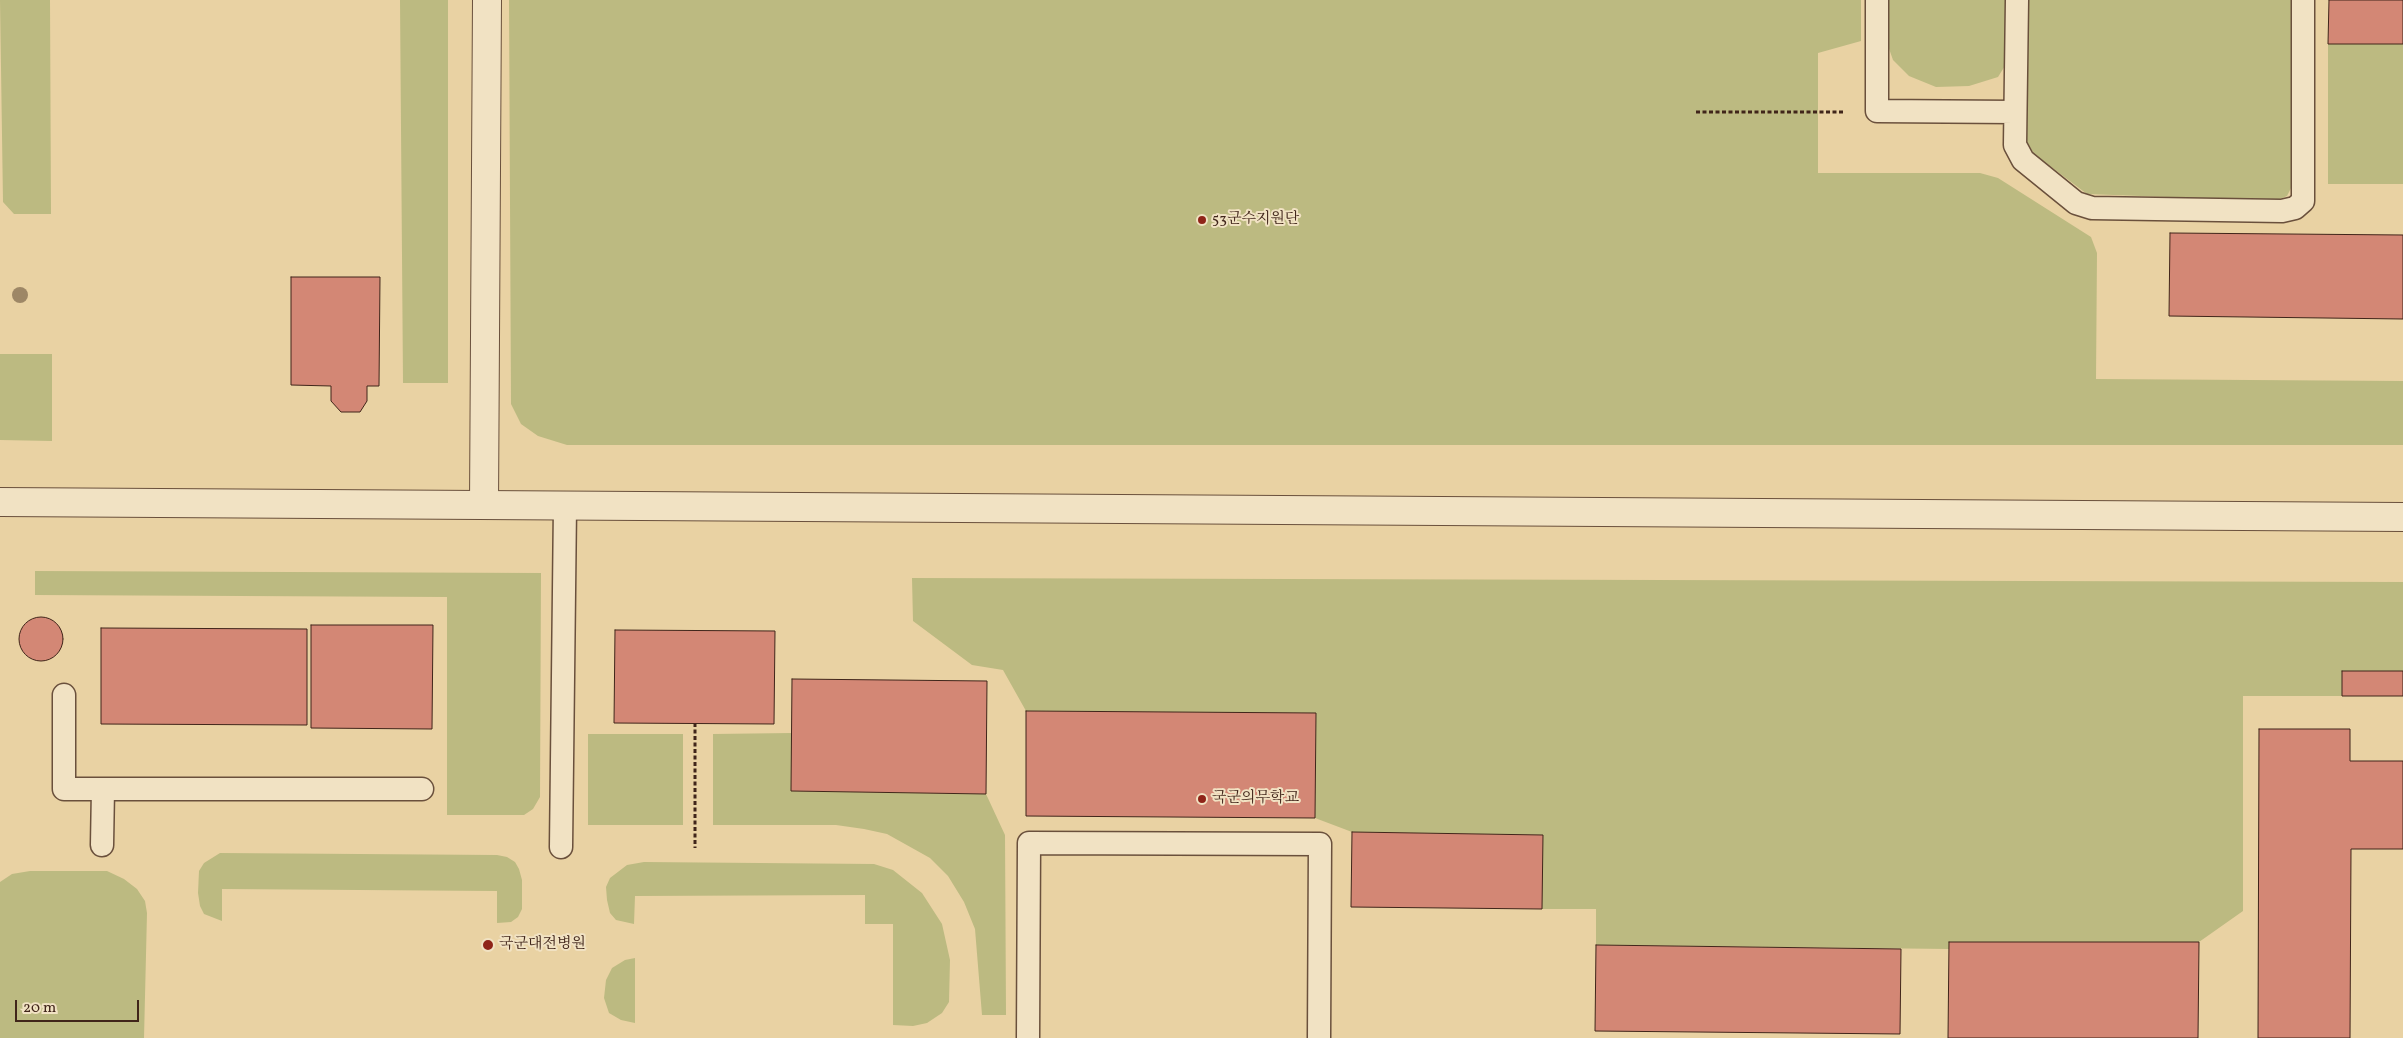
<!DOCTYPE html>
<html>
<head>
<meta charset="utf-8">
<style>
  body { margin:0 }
  #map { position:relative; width:2403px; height:1038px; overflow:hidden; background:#e9d2a3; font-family:Vollkorn,serif }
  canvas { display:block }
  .scale { position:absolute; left:15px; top:1000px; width:124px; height:22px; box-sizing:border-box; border:2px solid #40251a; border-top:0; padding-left:6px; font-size:15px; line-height:18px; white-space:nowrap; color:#40251a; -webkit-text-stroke:4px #f1e2c3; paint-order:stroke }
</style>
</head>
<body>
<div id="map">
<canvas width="2403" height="1038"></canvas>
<div class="scale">20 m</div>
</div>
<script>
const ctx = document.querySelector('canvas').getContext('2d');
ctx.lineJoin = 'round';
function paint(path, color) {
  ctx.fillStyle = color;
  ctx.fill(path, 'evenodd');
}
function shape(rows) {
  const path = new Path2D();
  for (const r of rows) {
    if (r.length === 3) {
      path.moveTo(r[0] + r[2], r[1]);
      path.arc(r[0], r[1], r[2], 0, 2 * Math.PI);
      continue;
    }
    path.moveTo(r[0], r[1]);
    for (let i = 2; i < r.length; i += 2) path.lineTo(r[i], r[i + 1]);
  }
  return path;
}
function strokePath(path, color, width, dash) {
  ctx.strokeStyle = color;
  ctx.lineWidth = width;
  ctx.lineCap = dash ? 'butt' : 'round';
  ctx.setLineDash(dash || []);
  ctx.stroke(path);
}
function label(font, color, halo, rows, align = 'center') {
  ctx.font = font + ' Vollkorn,"Noto Serif KR",serif';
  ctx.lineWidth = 4;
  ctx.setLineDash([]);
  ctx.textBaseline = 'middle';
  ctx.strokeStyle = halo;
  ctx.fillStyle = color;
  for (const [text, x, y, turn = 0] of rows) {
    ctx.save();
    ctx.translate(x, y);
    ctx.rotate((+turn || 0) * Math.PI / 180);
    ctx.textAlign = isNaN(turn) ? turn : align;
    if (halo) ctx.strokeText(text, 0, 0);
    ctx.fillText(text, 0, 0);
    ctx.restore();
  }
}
paint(shape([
  [0,0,50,0,51,214,14,214,3,202],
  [400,0,448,0,448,383,403,383],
  [509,0,1861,0,1861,41,1818,53,1818,173,1980,173,1998,178,2091,237,2097,253,2096,379,2403,381,2403,445,567,445,538,436,521,424,511,404],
  [1886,0,2008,0,2008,61,1998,77,1969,86,1936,87,1909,76,1893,60,1886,40],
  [2026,0,2292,0,2291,188,2287,196,2275,201,2087,194,2034,154,2027,142],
  [2328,44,2403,44,2403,184,2328,184],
  [0,354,52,354,52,441,0,440],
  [35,571,541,573,540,797,533,809,524,815,447,815,447,597,35,595],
  [912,578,2403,582,2403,671,2343,671,2342,696,2243,696,2243,911,2199,942,1949,942,1949,949,1596,945,1596,909,1542,909,1542,835,1352,832,1315,818,1316,713,1026,711,1003,670,972,665,913,621],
  [792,733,791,791,986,794,1005,835,1006,1015,982,1015,975,929,964,902,948,876,930,858,887,834,864,829,836,825,713,825,713,734],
  [588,734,683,734,683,825,588,825],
  [220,853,497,855,507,857,515,862,519,869,522,880,522,909,518,917,511,922,497,923,497,891,222,889,222,921,204,914,200,906,198,893,199,871,204,863],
  [644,862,874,864,893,870,922,893,942,924,950,960,949,1002,942,1013,927,1023,913,1026,893,1025,893,924,865,924,865,895,635,896,634,924,616,920,610,913,607,900,606,887,610,878,627,865],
  [30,871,107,871,124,879,137,889,145,901,147,913,144,1038,0,1038,0,882,12,874],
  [635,958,635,1023,621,1020,609,1013,604,998,606,980,612,968,625,960]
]), '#bcba81');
const building = shape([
  [2329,0,2403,0,2403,44,2328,44,2329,0],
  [2170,233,2403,235,2403,319,2169,316,2170,233],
  [291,277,380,277,379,386,367,386,367,401,360,412,341,412,331,401,331,386,291,385,291,277],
  [41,639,22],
  [311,625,433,625,432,729,311,728,311,625],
  [101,628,307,629,307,725,101,724,101,628],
  [615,630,775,631,774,724,614,723,615,630],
  [2342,671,2403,671,2403,696,2342,696,2342,671],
  [792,679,987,681,986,794,791,791,792,679],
  [1026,711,1316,713,1315,818,1026,816,1026,711],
  [2259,729,2350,729,2350,761,2403,761,2403,849,2351,849,2350,1038,2258,1038,2259,729],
  [1352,832,1543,835,1542,909,1351,907,1352,832],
  [1949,942,2199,942,2198,1038,1948,1038,1949,942],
  [1596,945,1901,949,1900,1034,1595,1031,1596,945]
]);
paint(building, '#d38775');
strokePath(building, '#40251a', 1);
const service = shape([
  [1877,0,1877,111,2015,112],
  [2017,0,2015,145,2023,160,2076,203,2092,208,2282,211,2295,208,2303,201,2303,0],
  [64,695,64,789,422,789],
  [102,845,103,789],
  [561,847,565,506],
  [1028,1038,1029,843,1320,844,1319,1038]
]);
const minor = shape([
  [484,505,487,0]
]);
const tertiary = shape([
  [0,502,2403,517]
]);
strokePath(service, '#6a503c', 25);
strokePath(minor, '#6a503c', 30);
strokePath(tertiary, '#6a503c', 30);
strokePath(shape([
  [1696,112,1844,112],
  [695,723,695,848]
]), '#40251a', 3, [4, 2.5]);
strokePath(service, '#f1e2c3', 22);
strokePath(minor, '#f1e2c3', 28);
strokePath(tertiary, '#f1e2c3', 28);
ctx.fillStyle = '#9d8766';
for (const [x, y] of [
  [20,295]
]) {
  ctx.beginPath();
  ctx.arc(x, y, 8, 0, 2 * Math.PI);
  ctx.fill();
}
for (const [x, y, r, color] of [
  [1202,220,5,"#8f2418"],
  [1202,799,5,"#8f2418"],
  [488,945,6,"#8f2418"]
]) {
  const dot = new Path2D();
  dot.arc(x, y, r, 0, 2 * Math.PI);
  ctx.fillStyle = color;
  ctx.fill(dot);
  strokePath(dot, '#f1e2c3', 2);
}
label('15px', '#40251a', '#f1e2c3', [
  ["53군수지원단",1212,220],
  ["국군의무학교",1212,799],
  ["국군대전병원",499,945]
], 'left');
</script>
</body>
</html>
